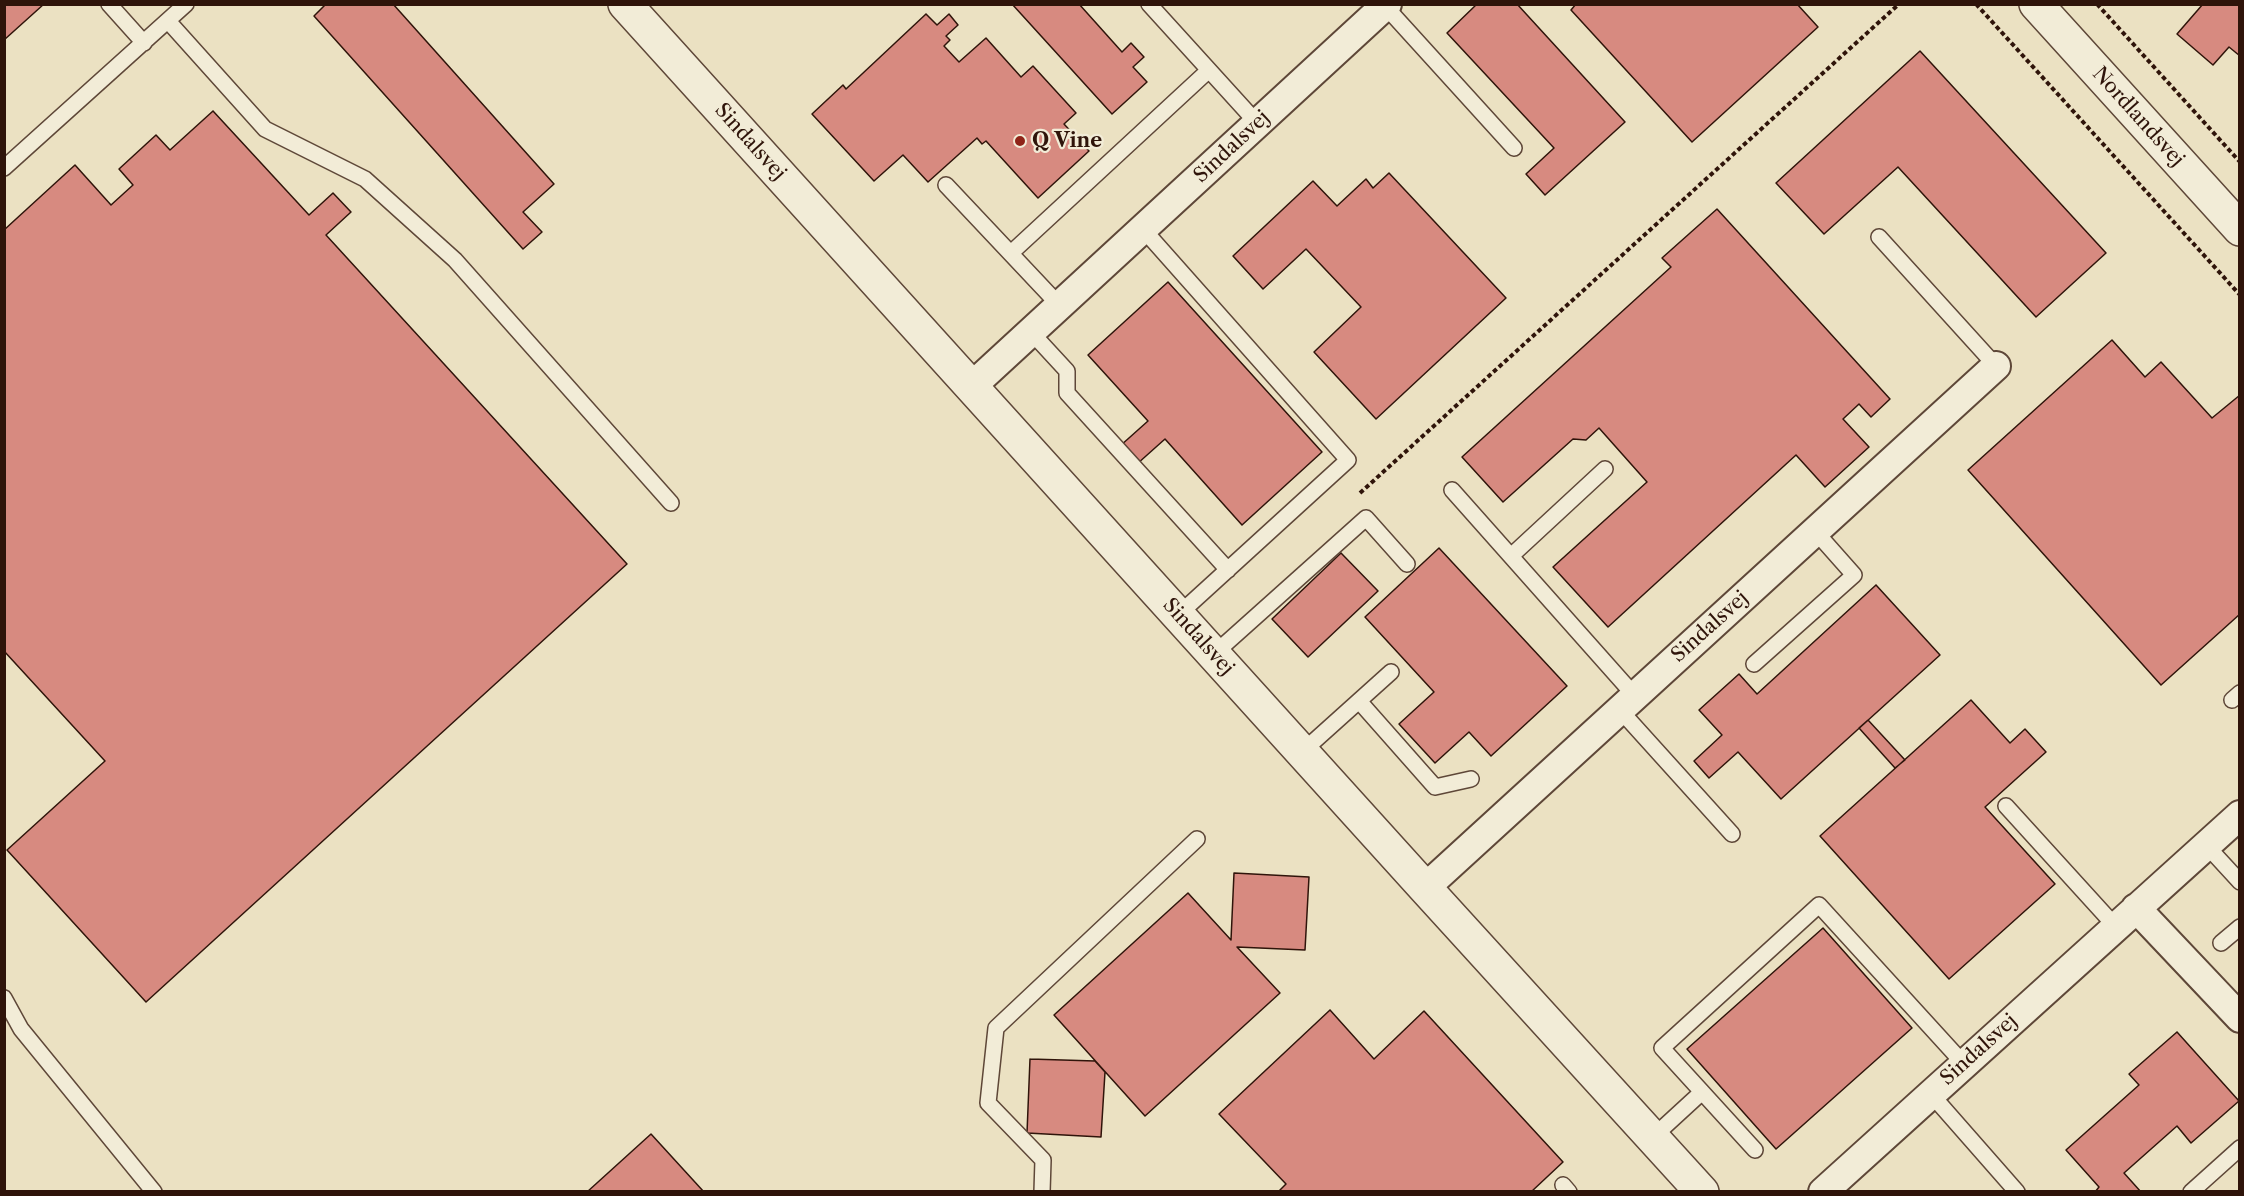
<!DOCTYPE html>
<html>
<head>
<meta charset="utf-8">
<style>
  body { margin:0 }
  #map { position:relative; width:2244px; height:1196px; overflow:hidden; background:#ebe1c2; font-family:"Libre Caslon Text",serif }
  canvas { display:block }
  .frame { position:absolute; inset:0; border:6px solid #2f140a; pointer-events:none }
</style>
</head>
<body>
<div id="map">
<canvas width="2244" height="1196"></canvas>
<div class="frame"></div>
</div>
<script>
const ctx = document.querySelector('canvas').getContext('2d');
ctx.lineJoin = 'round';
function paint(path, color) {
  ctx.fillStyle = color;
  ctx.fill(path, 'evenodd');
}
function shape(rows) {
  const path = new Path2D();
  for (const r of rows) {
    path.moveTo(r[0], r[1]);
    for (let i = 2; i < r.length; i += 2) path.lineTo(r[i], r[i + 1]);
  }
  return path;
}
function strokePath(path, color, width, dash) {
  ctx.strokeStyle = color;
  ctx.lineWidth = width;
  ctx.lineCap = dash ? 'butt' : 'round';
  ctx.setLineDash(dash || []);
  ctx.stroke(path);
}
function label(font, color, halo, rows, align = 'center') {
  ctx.font = font + ' "Libre Caslon Text",serif';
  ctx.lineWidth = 4.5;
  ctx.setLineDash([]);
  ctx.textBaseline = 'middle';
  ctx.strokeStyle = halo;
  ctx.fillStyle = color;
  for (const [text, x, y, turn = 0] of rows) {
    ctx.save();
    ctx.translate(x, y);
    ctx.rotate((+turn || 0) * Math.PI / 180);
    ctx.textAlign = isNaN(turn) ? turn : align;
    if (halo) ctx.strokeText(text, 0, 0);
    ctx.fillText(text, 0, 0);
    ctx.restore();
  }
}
const building = shape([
  [4,4,44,4,4,40,4,4],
  [326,4,393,4,554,184,523,212,542,232,523,249,314,16,326,4],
  [1012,4,1079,4,1122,52,1131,43,1144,57,1133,67,1147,82,1112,114,1012,4],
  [1477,4,1517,4,1625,122,1545,195,1526,174,1554,148,1447,33,1477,4],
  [1576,4,1797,4,1818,27,1692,142,1571,10,1576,4],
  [2203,4,2240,4,2240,56,2229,47,2213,65,2177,34,2203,4],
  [926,14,937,25,949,14,958,25,946,36,950,40,944,46,959,62,986,38,1021,77,1033,66,1076,113,1064,124,1089,151,1038,198,986,141,982,144,977,138,928,182,903,155,874,181,812,114,843,85,846,89,926,14],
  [1920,51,2106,253,2036,317,1898,167,1824,234,1776,183,1920,51],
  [213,111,309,215,333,193,351,212,326,235,627,564,146,1002,7,850,105,761,4,651,4,230,75,165,111,205,133,185,119,169,156,135,170,150,213,111],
  [1389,173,1506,298,1376,419,1314,352,1361,307,1306,249,1263,289,1233,256,1313,181,1337,206,1366,179,1373,188,1389,173],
  [1717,209,1890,399,1871,417,1859,404,1843,419,1869,447,1825,487,1796,455,1608,627,1553,567,1647,482,1599,428,1586,440,1573,439,1503,502,1462,457,1671,267,1662,258,1717,209],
  [1168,282,1322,452,1242,525,1165,439,1137,464,1120,446,1148,421,1088,355,1168,282],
  [2112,340,2145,377,2161,362,2212,418,2240,395,2240,614,2161,685,1968,470,2112,340],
  [1439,548,1567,686,1491,756,1469,732,1435,763,1399,724,1434,692,1365,617,1439,548],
  [1341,553,1378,591,1308,657,1272,619,1341,553],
  [1876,585,1940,655,1781,799,1738,752,1709,778,1694,761,1722,735,1699,710,1739,674,1757,694,1876,585],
  [1971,700,2010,743,2025,729,2046,752,1985,807,2055,884,1949,979,1820,836,1971,700],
  [1868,720,1905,760,1895,768,1859,728,1868,720],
  [1234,873,1309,877,1305,950,1237,947,1280,993,1145,1116,1054,1015,1188,893,1231,940,1234,873],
  [1823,928,1912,1028,1776,1149,1687,1049,1823,928],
  [1330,1010,1374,1059,1424,1011,1563,1162,1531,1192,1278,1192,1286,1184,1219,1114,1330,1010],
  [2177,1032,2239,1101,2191,1143,2177,1126,2124,1173,2141,1192,2095,1192,2099,1187,2066,1150,2139,1085,2129,1074,2177,1032],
  [1030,1059,1095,1061,1105,1072,1101,1137,1027,1133,1030,1059],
  [651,1134,704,1192,587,1192,651,1134]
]);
paint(building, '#d78a80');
strokePath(building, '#2f140a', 1.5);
const service = shape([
  [109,4,144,43],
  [1149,4,1258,124],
  [1385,6,1514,148],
  [168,21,265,129,365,179,455,260,671,503],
  [4,168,186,4],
  [946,185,1060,306],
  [1143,229,1348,460,1178,615],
  [1879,237,1996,366],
  [1011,253,1209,70],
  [1031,332,1067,371,1067,393,1228,570],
  [1452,490,1635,696],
  [1511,556,1605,469],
  [1214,654,1366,518,1407,564],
  [1754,664,1854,575,1815,531],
  [2232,700,2240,693],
  [1359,701,1435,787,1471,779],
  [1620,710,1732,834],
  [1302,752,1391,672],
  [2006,806,2116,927],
  [2206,845,2240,882],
  [2221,943,2240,927],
  [4,998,21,1029,154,1192],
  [1931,1094,2017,1192],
  [1653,1137,1702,1092],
  [1755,1150,1662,1048,1819,905,1964,1064],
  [1563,1185,1569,1192],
  [1042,1192,1043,1160,988,1103,996,1028,1197,839],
  [2191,1192,2240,1148]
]);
const minor = shape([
  [971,387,1387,4],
  [1425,888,1996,366],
  [2136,908,2240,1018],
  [1823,1192,2240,815]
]);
const tertiary = shape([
  [625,4,1425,888,1702,1192],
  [2036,4,2240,229]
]);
strokePath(service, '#5e4738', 18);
strokePath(minor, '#5e4738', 32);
strokePath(tertiary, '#5e4738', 36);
strokePath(shape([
  [1976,4,2240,295],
  [2097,4,2240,162],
  [1360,493,1899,4]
]), '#2f140a', 4, [4.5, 3]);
strokePath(service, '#f2ecd7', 15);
strokePath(minor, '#f2ecd7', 28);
strokePath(tertiary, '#f2ecd7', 33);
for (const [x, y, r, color] of [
  [1020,141,6,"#8f2418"]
]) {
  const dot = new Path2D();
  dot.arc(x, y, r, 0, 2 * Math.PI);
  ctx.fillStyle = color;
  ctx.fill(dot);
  strokePath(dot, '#f2ecd7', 2);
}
label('20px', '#2f140a', '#f2ecd7', [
  ["Nordlandsvej",2138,117,48],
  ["Sindalsvej",750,142,48],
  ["Sindalsvej",1232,147,-43],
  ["Sindalsvej",1710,627,-42],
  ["Sindalsvej",1198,637,48],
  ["Sindalsvej",1979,1050,-42]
]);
label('bold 20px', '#2f140a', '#f2ecd7', [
  ["Q Vine",1032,141]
], 'left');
</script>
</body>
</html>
